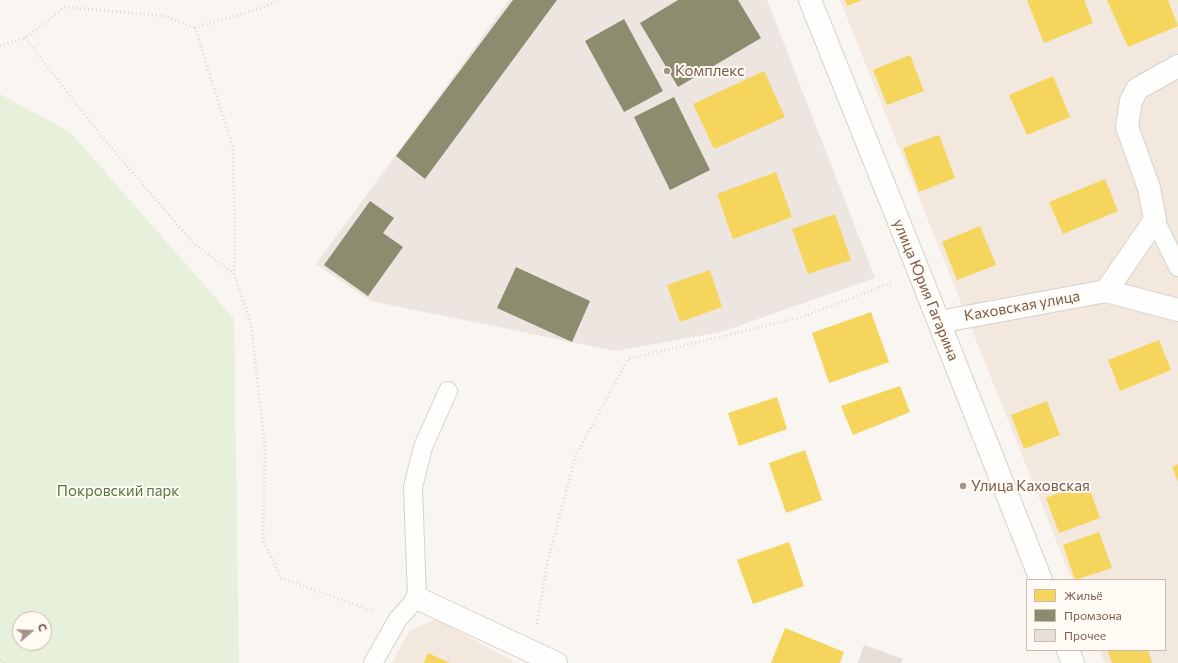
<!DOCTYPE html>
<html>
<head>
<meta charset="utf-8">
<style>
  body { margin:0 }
  #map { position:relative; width:1178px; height:663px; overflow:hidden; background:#f9f5f0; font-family:Commissioner,sans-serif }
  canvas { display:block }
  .legend { position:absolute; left:1026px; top:579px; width:140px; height:72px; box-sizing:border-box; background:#fffaf3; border:1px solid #cabbb1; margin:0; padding:5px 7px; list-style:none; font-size:12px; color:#7a5c4d }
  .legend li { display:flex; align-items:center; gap:8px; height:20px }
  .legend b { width:20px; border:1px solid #cabbb1 }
  .north { position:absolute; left:12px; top:611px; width:40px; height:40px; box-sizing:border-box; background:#fffaf3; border:1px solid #cabbb1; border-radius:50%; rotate:71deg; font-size:11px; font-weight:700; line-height:16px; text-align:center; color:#7a5c4d }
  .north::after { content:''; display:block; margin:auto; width:14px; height:18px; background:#a69286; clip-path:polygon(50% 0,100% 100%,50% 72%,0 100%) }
</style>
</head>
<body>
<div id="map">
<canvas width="1178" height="663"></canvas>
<ul class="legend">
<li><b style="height:11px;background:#f6d55c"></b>Жильё</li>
<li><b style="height:11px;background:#8c8c6e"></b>Промзона</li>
<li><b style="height:11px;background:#e6ded7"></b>Прочее</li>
</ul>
<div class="north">С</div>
</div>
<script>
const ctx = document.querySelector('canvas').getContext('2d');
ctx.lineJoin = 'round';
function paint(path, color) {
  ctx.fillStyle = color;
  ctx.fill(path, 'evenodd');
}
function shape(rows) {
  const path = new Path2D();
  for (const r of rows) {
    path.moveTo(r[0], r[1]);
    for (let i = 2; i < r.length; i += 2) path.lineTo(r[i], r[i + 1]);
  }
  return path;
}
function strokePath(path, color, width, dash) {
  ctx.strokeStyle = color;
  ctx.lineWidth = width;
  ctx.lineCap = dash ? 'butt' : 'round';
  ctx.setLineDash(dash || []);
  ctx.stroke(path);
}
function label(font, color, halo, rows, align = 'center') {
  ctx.font = font + ' Commissioner,sans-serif';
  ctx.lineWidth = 4;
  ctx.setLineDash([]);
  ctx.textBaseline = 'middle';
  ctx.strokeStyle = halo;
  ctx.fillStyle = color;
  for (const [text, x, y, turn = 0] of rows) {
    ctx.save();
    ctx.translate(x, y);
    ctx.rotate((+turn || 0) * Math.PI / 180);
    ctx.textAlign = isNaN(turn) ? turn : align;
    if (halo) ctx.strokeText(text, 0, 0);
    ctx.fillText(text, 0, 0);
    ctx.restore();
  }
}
paint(shape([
  [840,0,1178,0,1178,663,1105,663,1100,650,1165,650,1165,580,1072,580],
  [436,619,516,663,392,663,410,630]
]), '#f2e8de');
paint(shape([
  [509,0,767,0,875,278,721,332,615,351,371,301,316,264]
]), '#ede5e0');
paint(shape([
  [0,94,70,132,234,319,239,663,0,663],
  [20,619,44,619,44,643,20,643]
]), '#e7f0db');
paint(shape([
  [845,0,862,0,847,6],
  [1027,0,1084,0,1093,23,1044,43],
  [1107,0,1168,0,1178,26,1128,47],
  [910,55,924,91,887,105,873,70],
  [764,71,785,117,714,149,693,104],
  [1053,76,1070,117,1027,135,1009,95],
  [939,135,955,178,919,192,903,148],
  [776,172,792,217,733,239,717,194],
  [1105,179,1118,211,1063,234,1049,202],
  [835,214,851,260,808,274,792,229],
  [980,226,996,265,957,280,942,242],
  [710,270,722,307,680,322,667,285],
  [871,312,889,362,829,383,812,333],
  [1159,340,1171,370,1120,391,1108,360],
  [900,386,910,412,853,435,841,406],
  [777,397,787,429,739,446,728,413],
  [1047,401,1060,435,1024,449,1011,415],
  [805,450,822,500,786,513,769,463],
  [1178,464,1178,482,1172,467],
  [1087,482,1100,518,1059,533,1046,498],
  [1099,532,1112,568,1075,580,1063,545],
  [789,542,804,586,753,604,737,560],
  [785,628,844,652,840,663,771,663],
  [1107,650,1148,650,1152,663,1112,663],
  [428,653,450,663,424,663]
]), '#f6d55c');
paint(shape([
  [513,0,557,0,425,179,396,156],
  [678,0,738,0,761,38,678,87,640,23],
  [624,19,663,91,624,112,585,41],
  [674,97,710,170,670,190,634,117],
  [370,201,394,218,383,233,403,247,368,296,324,265],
  [516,267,590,301,572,342,497,308]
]), '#8c8c6e');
paint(shape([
  [864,645,903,659,901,663,858,663]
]), '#e6ded7');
const service = shape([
  [1155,220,1178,267],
  [373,663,398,619,417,598,413,487,423,447,448,391]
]);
const minor = shape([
  [810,0,919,272,1041,580],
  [1106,291,1178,310],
  [939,322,1106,291,1155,220,1149,188,1127,127,1131,101,1137,89,1178,66],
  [417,598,556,663],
  [1068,650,1073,663]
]);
strokePath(service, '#d7d1cb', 20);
strokePath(minor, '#d7d1cb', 24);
strokePath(shape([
  [279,0,265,7,195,28,233,148,235,240,234,274,251,324,265,449,263,540,281,578,373,611],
  [25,38,99,133,192,242,234,274],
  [0,46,25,38,65,7,165,16,195,28],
  [537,624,548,559,576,455,628,359,802,317,893,282],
  [0,660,4,663]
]), '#dcd5d0', 2.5, [1, 3]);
strokePath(service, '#fefefd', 18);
strokePath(minor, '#fefefd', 22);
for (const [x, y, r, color] of [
  [667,71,4,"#a69286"],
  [963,486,4,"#a69286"]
]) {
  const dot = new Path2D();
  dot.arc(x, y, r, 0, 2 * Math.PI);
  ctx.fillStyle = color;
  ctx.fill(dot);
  strokePath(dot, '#fffaf3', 1.5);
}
label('15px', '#7a5c4d', '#fffaf3', [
  ["Комплекс",675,71],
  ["Улица Каховская",971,486]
], 'left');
label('15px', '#7a5c4d', '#fffaf3', [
  ["улица Юрия Гагарина",926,290,68],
  ["Каховская улица",1022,306,-10]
]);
label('15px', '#537a41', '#fffaf3', [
  ["Покровский парк",118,491]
]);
</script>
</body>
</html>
